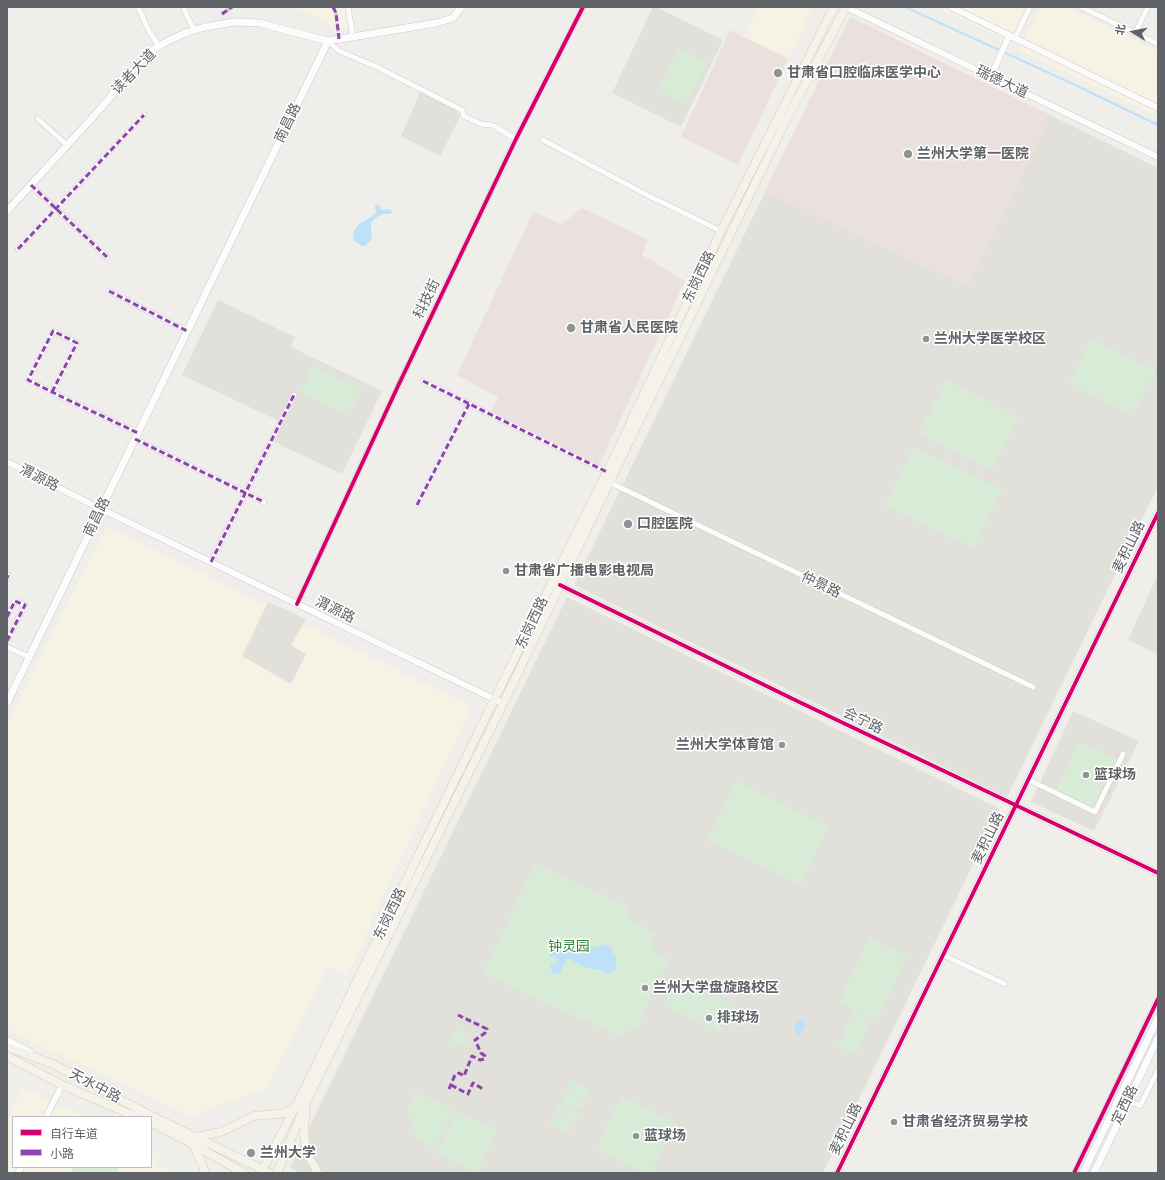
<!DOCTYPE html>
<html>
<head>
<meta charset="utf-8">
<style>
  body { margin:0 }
  #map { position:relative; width:1165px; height:1180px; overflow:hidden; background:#efeeea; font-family:"Work Sans","Noto Sans SC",sans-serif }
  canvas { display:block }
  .frame { position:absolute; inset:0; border:8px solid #5f6368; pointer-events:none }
  .legend { position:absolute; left:12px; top:1116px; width:140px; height:52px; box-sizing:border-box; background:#fff; border:1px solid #bfc1c3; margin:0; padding:5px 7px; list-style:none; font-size:12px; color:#5f6368 }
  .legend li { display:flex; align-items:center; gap:8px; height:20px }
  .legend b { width:20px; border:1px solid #bfc1c3 }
  .north { position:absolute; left:1113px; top:12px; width:40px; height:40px; -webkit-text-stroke:3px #fff; paint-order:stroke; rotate:280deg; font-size:11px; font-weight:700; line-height:16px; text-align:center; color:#5f6368 }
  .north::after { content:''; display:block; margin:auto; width:14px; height:18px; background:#5f6368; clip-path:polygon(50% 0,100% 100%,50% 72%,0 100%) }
</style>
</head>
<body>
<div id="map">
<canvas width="1165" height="1180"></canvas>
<div class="frame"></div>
<ul class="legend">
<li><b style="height:5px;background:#d6006c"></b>自行车道</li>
<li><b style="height:5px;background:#8e44ad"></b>小路</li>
</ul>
<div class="north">北</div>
</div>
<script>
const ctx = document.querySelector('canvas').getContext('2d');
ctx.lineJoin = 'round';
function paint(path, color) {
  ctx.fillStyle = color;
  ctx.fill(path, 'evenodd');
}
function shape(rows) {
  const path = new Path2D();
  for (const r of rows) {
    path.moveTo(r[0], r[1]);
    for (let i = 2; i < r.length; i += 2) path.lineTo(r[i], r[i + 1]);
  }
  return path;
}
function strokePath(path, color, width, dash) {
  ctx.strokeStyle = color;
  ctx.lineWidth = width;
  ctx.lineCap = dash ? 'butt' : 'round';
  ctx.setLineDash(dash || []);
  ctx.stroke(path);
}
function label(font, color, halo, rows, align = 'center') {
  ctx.font = font + ' "Work Sans","Noto Sans SC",sans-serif';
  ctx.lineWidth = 3;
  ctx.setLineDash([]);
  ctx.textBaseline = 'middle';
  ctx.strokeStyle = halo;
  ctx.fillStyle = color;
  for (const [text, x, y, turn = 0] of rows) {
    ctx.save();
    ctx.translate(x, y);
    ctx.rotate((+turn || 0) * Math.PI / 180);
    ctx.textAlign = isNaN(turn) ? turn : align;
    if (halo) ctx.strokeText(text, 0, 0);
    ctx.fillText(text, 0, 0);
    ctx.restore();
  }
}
paint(shape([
  [295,7,350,7,354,31,332,25],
  [759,7,812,7,801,33,788,57,745,37],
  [935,7,1033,7,1016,44],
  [1040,7,1066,7,1158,51,1158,116,1019,50],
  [108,526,471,707,347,975,329,966,267,1088,191,1116,146,1096,7,1029,7,722],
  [23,1087,83,1117,13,1117,13,1167,151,1167,151,1149,160,1153,156,1164,170,1172,170,1173,7,1173,7,1121]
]), '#f7f3e4');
paint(shape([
  [653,7,656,7,723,40,681,127,612,93],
  [850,17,1158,168,1158,486,1007,797,574,585],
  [421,91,456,109,460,117,440,156,401,136],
  [218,300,295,337,291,347,382,391,342,474,274,442,283,423,182,375],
  [1158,574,1158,654,1128,640],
  [567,597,1000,809,823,1173,301,1173,290,1167],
  [268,602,306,619,291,645,306,654,291,684,242,656],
  [1073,711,1139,741,1094,831,1031,802]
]), '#e2e0da');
paint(shape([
  [850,17,1051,116,968,287,765,192],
  [730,30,788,59,738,165,681,137],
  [582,208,648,240,642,255,685,281,599,465,491,411,498,397,457,375,533,212,561,224]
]), '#eae0de');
paint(shape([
  [679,48,707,62,687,104,659,90],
  [1092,339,1155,371,1132,416,1070,383],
  [313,365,362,389,349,416,300,392],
  [946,380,1018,417,991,470,919,433],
  [913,447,1002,490,974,548,885,506],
  [1079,742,1117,759,1092,808,1056,790],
  [736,781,828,826,800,885,708,840],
  [535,863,629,908,629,916,633,922,656,934,650,948,668,960,637,1028,632,1028,628,1030,624,1033,621,1037,483,974],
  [869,938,907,956,877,1020,839,1002],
  [677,978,733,1005,720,1032,664,1005],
  [854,1010,872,1019,855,1055,837,1047],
  [459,1023,461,1031,470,1040,454,1046,449,1045],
  [571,1080,591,1090,586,1099,566,1089],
  [416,1092,454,1110,435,1149,417,1139,407,1109],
  [565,1092,585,1101,581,1111,561,1101],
  [621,1096,676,1122,651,1173,645,1173,596,1149],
  [559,1103,579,1113,575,1122,555,1112],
  [457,1112,497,1130,477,1173,437,1154],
  [554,1114,574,1124,569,1133,549,1123],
  [73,1167,119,1167,117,1173,71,1173]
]), '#d8ebd6');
paint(shape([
  [378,204,382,210,390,209,391,210,392,213,391,214,382,214,373,220,371,224,371,231,372,236,371,240,365,246,362,246,353,240,354,231,359,224,374,215,376,212,375,205],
  [574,943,592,947,601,946,605,944,609,946,616,956,616,968,611,973,608,974,601,970,584,967,568,958,559,974,558,975,552,973,549,962,551,964,554,965,557,963,557,960,556,958,554,956,551,957,549,960,550,950,556,946,559,946,560,950,563,952,568,949],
  [799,1020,804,1020,806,1024,804,1029,800,1035,795,1033,794,1029]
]), '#bfe0f9');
strokePath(shape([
  [905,7,1071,83,1158,125]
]), '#bfe0f9', 2);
strokePath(shape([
  [333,7,336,13,339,39],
  [222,14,232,7]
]), '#cbcbca', 3.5, [3.5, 2]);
const minor = shape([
  [138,7,149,31,159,46],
  [183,7,194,30],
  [348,7,353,37],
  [1081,7,1135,33],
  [1148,7,1135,33,1158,44],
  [1015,38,1030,7],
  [328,41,339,51,377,67,462,110,464,116,481,124,492,125,516,139],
  [38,119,67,145],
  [543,140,647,195,721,231],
  [31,185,107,257],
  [18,249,144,115],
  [109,291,187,331],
  [423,381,607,472],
  [52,392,77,343,53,331,28,380,64,398,138,433],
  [135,439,264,502],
  [609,482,1033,687],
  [417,505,469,404],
  [211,562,294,395],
  [7,578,8,575],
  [297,604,398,386,516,139,583,7],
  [7,617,15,601,25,605,7,641],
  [7,647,29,657],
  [1029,780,1095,812,1123,754],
  [943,955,1005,984],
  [1127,1100,1140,1106,1158,1070],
  [1074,1173,1158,999]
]);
const tertiary = shape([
  [846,7,1158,157],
  [951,7,1158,108],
  [991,76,1009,36],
  [7,462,101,509,498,701],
  [560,585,795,700,1158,873],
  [7,1040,30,1052],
  [46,1117,62,1085],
  [18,1173,21,1167],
  [837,1173,1158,513]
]);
const secondary = shape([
  [7,211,102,107,135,67,145,57,157,47,172,39,188,32,205,27,234,22,259,23,328,41,436,23,453,18,461,7],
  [7,703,328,41],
  [1083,1173,1158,1018],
  [1094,1173,1158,1038]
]);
const primary = shape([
  [7,1047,53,1064,148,1114,270,1173],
  [7,1056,62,1085,137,1117],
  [306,1109,304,1126,305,1143,310,1159,318,1173],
  [151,1123,193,1144,244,1173],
  [195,1137,221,1132,254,1116,286,1113,294,1107],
  [193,1144,203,1166,205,1173],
  [261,1173,299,1100,494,700,607,472,721,231,834,7],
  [277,1173,307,1100,318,1077,503,704,613,475,786,120,846,7]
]);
strokePath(minor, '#cbcccc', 6);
strokePath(tertiary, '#cbcccc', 7);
strokePath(secondary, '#cacacb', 8);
strokePath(primary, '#d7ceb8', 9);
strokePath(minor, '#fdfcfc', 5);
strokePath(tertiary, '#fdfcfc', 6);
strokePath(secondary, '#fdfcfc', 7);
strokePath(primary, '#f4f2e9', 8);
strokePath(shape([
  [333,7,336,13,339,39],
  [222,14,232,7],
  [31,185,107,257],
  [18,249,144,115],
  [109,291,187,331],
  [423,381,607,472],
  [52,392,77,343,53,331,28,380,64,398,138,433],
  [135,439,264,502],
  [417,505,469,404],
  [211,562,294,395],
  [7,578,8,575],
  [7,617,15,601,25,605,7,641],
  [451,1085,468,1094,473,1083,483,1089],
  [449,1089,455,1075,459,1073,464,1076,472,1056,480,1060,484,1059,485,1056,481,1053,475,1040,485,1033,487,1029,458,1015]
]), '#8e44ad', 3, [6, 3]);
strokePath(shape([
  [560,585,795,700,1158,873],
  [297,604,398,386,516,139,583,7],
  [837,1173,1158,513],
  [1074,1173,1158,999]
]), '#d6006c', 4);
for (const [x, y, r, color] of [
  [778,73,5,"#919496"],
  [908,154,5,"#919496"],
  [571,328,5,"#919496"],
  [926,339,4,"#919496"],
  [628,524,5,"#919496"],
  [506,571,4,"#919496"],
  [782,745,4,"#919496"],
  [1086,775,4,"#919496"],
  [645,988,4,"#919496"],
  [709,1018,4,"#919496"],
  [894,1122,4,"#919496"],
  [636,1136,4,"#919496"],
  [251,1153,5,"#919496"]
]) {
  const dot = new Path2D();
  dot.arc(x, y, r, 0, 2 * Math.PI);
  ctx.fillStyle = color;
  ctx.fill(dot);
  strokePath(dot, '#fff', 1.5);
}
label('14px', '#5f6368', '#fff', [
  ["读者大道",134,72,-46],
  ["瑞德大道",1002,82,26],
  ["南昌路",288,123,-64],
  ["东岗西路",699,277,-64],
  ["科技街",427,299,-64],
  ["渭源路",39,478,27],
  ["南昌路",97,517,-64],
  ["麦积山路",1129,547,-64],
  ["仲景路",821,585,26],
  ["渭源路",335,610,26],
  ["东岗西路",532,623,-64],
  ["会宁路",863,721,26],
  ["麦积山路",988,838,-64],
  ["东岗西路",390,914,-64],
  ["天水中路",95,1086,28],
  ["定西路",1125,1105,-65],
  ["麦积山路",846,1129,-64]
]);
label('bold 14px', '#5f6368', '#fff', [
  ["甘肃省口腔临床医学中心",787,73],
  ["兰州大学第一医院",917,154],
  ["甘肃省人民医院",580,328],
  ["兰州大学医学校区",934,339],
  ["口腔医院",637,524],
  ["甘肃省广播电影电视局",514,571],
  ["兰州大学体育馆",774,745,"right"],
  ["篮球场",1094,775],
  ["兰州大学盘旋路校区",653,988],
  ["排球场",717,1018],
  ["甘肃省经济贸易学校",902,1122],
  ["蓝球场",644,1136],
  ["兰州大学",260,1153]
], 'left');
label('14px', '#348238', '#fff', [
  ["钟灵园",569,947]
]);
</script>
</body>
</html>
